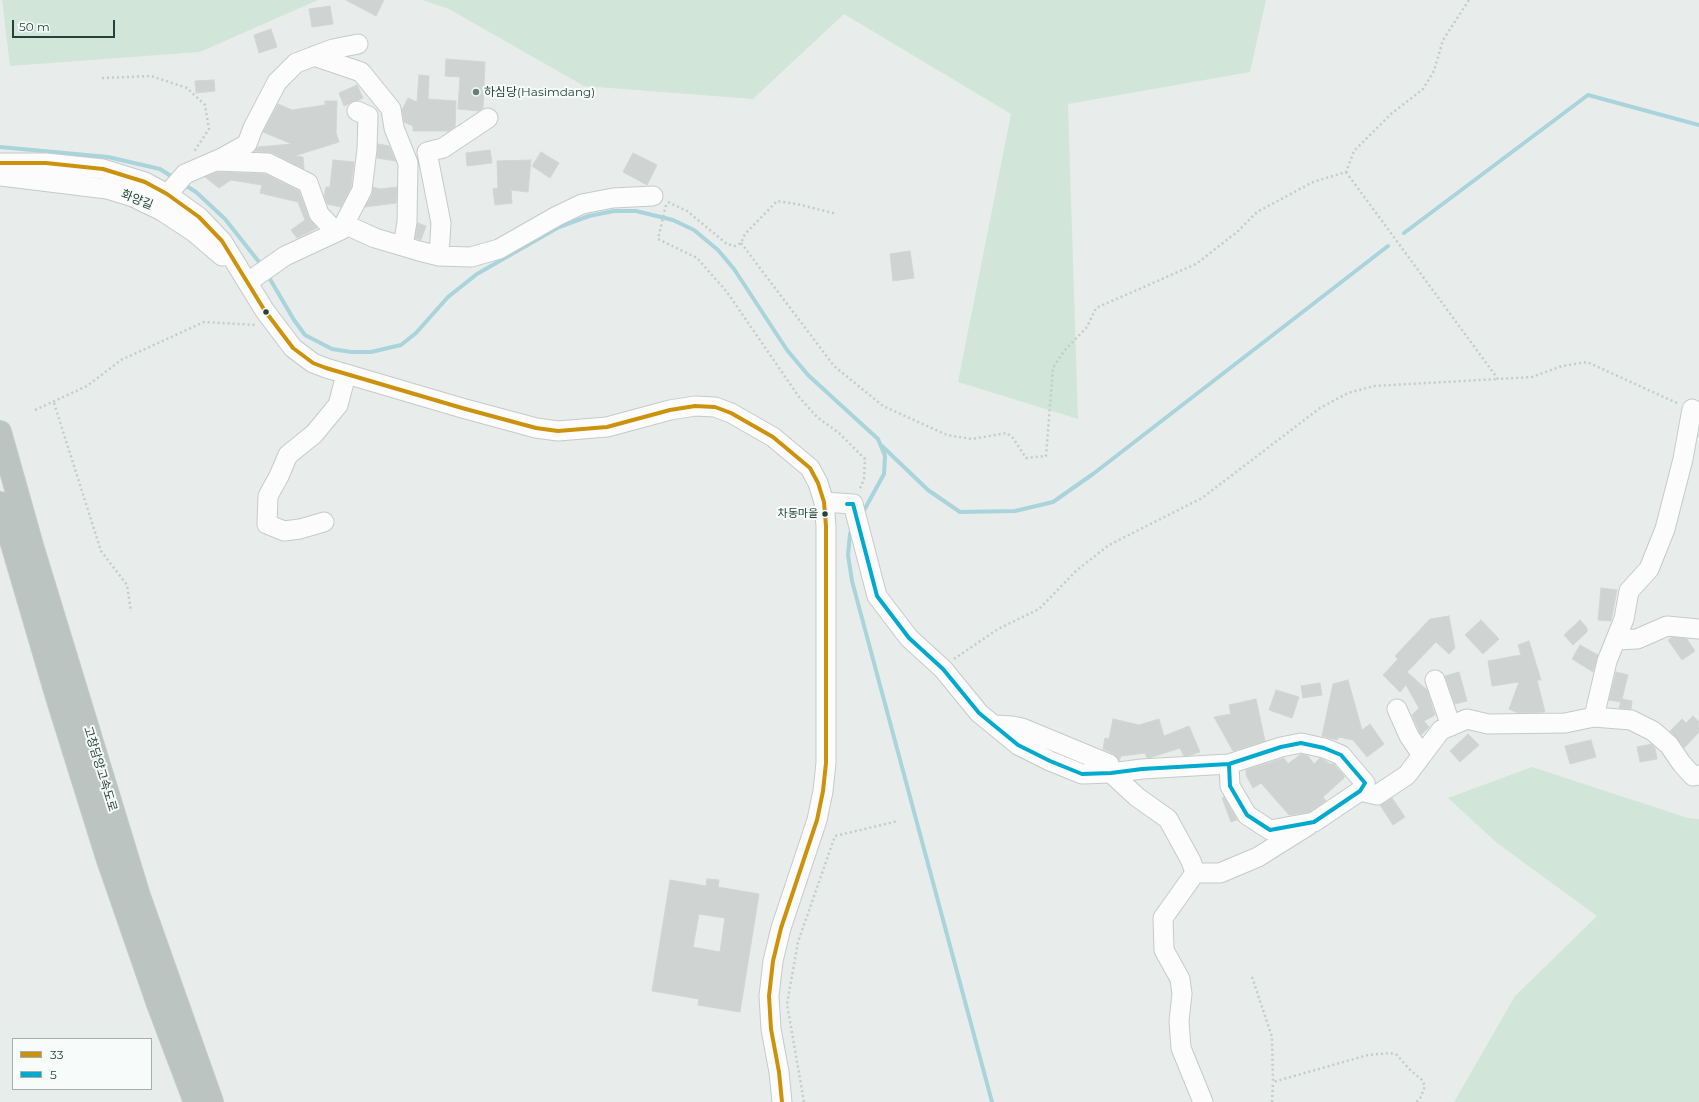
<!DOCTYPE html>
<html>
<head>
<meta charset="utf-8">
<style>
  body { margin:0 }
  #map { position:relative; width:1699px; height:1102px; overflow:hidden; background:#e8edeb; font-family:Montserrat,sans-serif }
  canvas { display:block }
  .legend { position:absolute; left:12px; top:1038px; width:140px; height:52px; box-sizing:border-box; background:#f7fbf9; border:1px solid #a3b1ad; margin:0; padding:5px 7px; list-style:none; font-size:12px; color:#24423a }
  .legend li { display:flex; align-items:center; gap:8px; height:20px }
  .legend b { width:20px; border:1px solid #a3b1ad }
  .scale { position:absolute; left:12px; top:20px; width:103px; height:18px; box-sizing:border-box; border:2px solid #24423a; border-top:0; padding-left:5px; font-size:12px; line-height:14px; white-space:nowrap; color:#24423a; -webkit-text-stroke:3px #f7fbf9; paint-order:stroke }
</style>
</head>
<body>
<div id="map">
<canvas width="1699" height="1102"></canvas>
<ul class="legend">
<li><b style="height:5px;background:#cd920c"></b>33</li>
<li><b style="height:5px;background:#00a9ce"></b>5</li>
</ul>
<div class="scale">50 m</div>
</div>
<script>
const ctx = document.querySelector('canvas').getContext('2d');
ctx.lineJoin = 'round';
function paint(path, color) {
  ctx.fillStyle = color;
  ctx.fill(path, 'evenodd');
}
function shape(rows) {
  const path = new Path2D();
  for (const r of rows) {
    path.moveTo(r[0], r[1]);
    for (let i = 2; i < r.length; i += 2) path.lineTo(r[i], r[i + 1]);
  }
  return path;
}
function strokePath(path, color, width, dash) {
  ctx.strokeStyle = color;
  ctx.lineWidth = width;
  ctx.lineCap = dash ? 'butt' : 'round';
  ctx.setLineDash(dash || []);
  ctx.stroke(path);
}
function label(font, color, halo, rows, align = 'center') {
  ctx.font = font + ' Montserrat,"Noto Sans KR",sans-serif';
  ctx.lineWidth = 4;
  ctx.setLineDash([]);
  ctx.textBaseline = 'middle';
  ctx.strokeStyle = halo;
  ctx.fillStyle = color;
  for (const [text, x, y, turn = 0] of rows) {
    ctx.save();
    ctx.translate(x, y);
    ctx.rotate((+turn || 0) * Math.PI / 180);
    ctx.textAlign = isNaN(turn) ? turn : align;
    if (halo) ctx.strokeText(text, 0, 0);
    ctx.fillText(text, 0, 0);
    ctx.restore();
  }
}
paint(shape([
  [2,0,318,0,200,52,10,66],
  [422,0,1266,0,1250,72,1068,104,1078,419,958,382,1011,114,844,14,753,99,584,86,449,9],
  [1532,767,1688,818,1699,819,1699,1102,1454,1102,1515,996,1597,916,1497,843,1448,798]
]), '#d1e6d8');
strokePath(shape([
  [0,147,108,157,160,169,174,178],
  [183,184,196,192,225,219,263,267],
  [1404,233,1588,95,1699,125],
  [267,274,294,320,305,335,332,349,351,352,371,352,401,345,416,333,448,297,477,274,559,227,589,216,614,211,636,211,673,220,694,230,718,250,734,269,787,350,808,375,878,439,885,456,884,474,862,514],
  [882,446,928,490,960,512,1015,511,1053,502,1093,474,1388,246],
  [853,528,850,534,848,555,852,581,992,1102]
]), '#a9d4db', 4);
const building = shape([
  [346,0,384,0,376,16,346,0],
  [330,6,333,24,312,27,309,9,330,6],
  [271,29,277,47,259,53,254,35,271,29],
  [446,59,485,62,483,108,479,111,458,109,460,77,445,76,446,59],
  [419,75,429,76,428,99,456,101,455,127,449,131,413,131,413,126,404,122,402,110,408,98,417,102,419,75],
  [214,80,215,91,196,93,195,81,214,80],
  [357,85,363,98,344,106,339,93,357,85],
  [325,101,337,101,336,133,339,142,294,156,303,157,304,169,273,153,254,151,258,147,292,144,263,132,278,104,292,110,325,105,325,101],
  [378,144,389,146,396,161,377,158,378,144],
  [490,150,492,163,467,166,466,153,490,150],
  [541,152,559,163,550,178,532,166,541,152],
  [633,153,657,165,647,185,623,172,633,153],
  [333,160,354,162,351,187,341,207,327,204,324,196,326,187,330,187,333,160],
  [531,160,528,192,511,190,512,203,495,205,493,189,498,188,497,161,531,160],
  [217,172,265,174,299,191,309,218,317,228,297,238,291,230,305,220,298,202,260,193,262,185,231,180,219,188,205,177,217,172],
  [373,187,380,189,397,187,396,203,365,207,372,195,373,187],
  [418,223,426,226,421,240,415,238,418,223],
  [910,251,914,278,893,281,890,254,910,251],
  [1601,588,1617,590,1611,621,1598,620,1601,588],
  [1449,616,1455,648,1449,654,1436,642,1407,672,1427,690,1435,715,1424,721,1429,727,1421,735,1412,715,1419,708,1406,685,1400,692,1383,675,1398,659,1395,656,1430,619,1449,616],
  [1481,620,1499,639,1483,654,1465,635,1481,620],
  [1580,620,1587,628,1587,632,1573,645,1564,635,1580,620],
  [1672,637,1687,639,1695,651,1682,660,1668,640,1672,637],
  [1529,641,1541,680,1537,680,1545,712,1518,713,1509,709,1519,682,1492,686,1488,661,1521,655,1518,645,1529,641],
  [1580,645,1598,655,1593,672,1572,659,1580,645],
  [1459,672,1467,701,1455,704,1445,676,1459,672],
  [1616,672,1628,675,1622,699,1632,701,1631,709,1619,708,1621,702,1609,700,1616,672],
  [1348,680,1362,730,1370,724,1384,744,1367,757,1353,740,1339,737,1337,740,1322,736,1333,684,1348,680],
  [1320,683,1322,695,1303,698,1301,686,1320,683],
  [1276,690,1299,697,1292,718,1269,710,1276,690],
  [1256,699,1265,741,1233,751,1214,717,1231,714,1229,705,1256,699],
  [1693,716,1699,722,1699,732,1684,748,1670,731,1682,719,1686,723,1693,716],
  [1113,719,1139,725,1159,719,1164,736,1189,726,1200,752,1191,755,1184,756,1180,748,1149,758,1147,758,1145,753,1121,756,1119,761,1114,754,1103,749,1105,738,1109,739,1113,719],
  [1468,734,1479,745,1460,762,1450,751,1468,734],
  [1591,740,1596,757,1570,764,1565,746,1591,740],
  [1652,744,1655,748,1657,759,1640,762,1637,747,1652,744],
  [1301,754,1308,756,1314,764,1320,758,1330,764,1334,764,1345,777,1323,797,1326,801,1310,812,1289,815,1261,783,1253,788,1246,775,1246,770,1284,758,1288,764,1301,754],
  [1224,797,1237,820,1231,822,1222,798,1224,797],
  [1392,798,1405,817,1393,825,1380,805,1392,798],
  [707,879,719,880,718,887,759,894,740,1012,698,1005,699,999,652,991,670,880,706,886,707,879],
  [699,914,725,918,720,952,693,947,699,914]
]);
paint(building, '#cfd4d2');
strokePath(building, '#d1d6d4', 1);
const minor = shape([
  [314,56,361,72,391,109,394,128,408,163,407,222,403,246],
  [216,161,268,163,308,183,319,214,336,232],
  [0,163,46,163,103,169,145,182,167,194,199,217,222,241,265,311,293,348,313,363,326,368,462,408,536,428,558,431,607,427,670,410,695,406,715,407,731,413,773,437,810,468,818,483,824,502,826,526,826,763,823,791,817,820,781,928,773,961,769,996,771,1029,779,1072,782,1102],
  [0,176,107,189,133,197,162,211,194,232,222,256],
  [159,204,185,174,222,158,247,144,253,128,277,82,296,63,333,49,358,44],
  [344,224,375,238,419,251,439,256,471,257,499,249,557,216,582,204,613,198,653,196],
  [439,256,441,223,427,152,443,148,488,118],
  [248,282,285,256,341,230,362,190,367,149,368,116,357,111],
  [824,502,853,504,877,596,909,638,943,669,979,713,1018,745,1050,761,1082,774,1111,773,1142,769,1229,764,1281,747,1301,743,1324,748,1341,755,1365,783,1360,791,1314,822,1270,830,1247,815,1230,786,1229,764],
  [324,522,300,529,284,531,267,524,268,496,279,476,288,455,314,434,338,405,346,375],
  [1616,640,1637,639,1667,626,1699,629],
  [1435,680,1451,726],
  [1397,709,1409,736,1422,755],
  [1594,717,1631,720,1653,731,1669,745,1682,764,1693,776,1699,775],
  [995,725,1012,726,1022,728,1109,764,1111,773,1137,797,1168,819,1191,861,1195,873,1163,918,1164,950,1180,979,1182,994,1179,1021,1181,1048,1203,1102],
  [1360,791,1377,795,1407,775,1441,730,1467,719,1488,724,1565,723,1594,717,1607,661,1624,619,1629,591,1649,569,1665,529,1683,459,1692,409],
  [1195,873,1220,873,1258,857,1309,825]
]);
const highway = shape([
  [0,432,33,549,139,896,212,1102],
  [0,503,57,697,107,857,158,1004,195,1102]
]);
strokePath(minor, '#c5cac8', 21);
strokePath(highway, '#c3ccc9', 24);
strokePath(shape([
  [102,78,151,76,187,88,205,105,209,129,193,153],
  [1346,172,1498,379,1532,377,1562,366,1587,362,1679,404],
  [668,202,687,211,727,244,735,246,741,243,745,234,777,201,797,204,837,214],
  [666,205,658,239,697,258,727,292,799,397,817,417,839,433,865,459,864,479,859,491],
  [741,243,834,366,883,406,947,435,972,439,1007,433,1013,438,1026,458,1046,456,1053,368,1064,351,1087,327,1096,308,1196,264,1237,232,1257,212,1313,182,1346,172,1354,151,1391,114,1423,89,1434,71,1443,40,1469,0],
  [54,403,101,551,127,585,131,612],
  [35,410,87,386,121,360,204,322,256,325],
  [954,659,998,629,1039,609,1077,570,1109,545,1202,498,1320,408,1348,393,1374,386,1498,379],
  [1252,977,1272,1037,1273,1082,1368,1055,1390,1053,1397,1055,1409,1069,1422,1080,1425,1086,1420,1099,1416,1102],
  [804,1102,787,1004,798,942,835,836,898,821],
  [1272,1102,1273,1082]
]), '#c3ccca', 2.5, [2, 3]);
strokePath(minor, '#fcfcfc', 19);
strokePath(highway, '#bcc4c2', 22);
strokePath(shape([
  [0,163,46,163,103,169,145,182,167,194,199,217,222,241,265,311,293,348,313,363,326,368,462,408,536,428,558,431,607,427,670,410,695,406,715,407,731,413,773,437,810,468,818,483,824,502,826,526,826,763,823,791,817,820,781,928,773,961,769,996,771,1029,779,1072,782,1102]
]), '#cd920c', 4);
strokePath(shape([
  [847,504,853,504,877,596,909,638,943,669,979,713,1018,745,1050,761,1082,774,1111,773,1142,769,1229,764,1281,747,1301,743,1324,748,1341,755,1365,783,1360,791,1314,822,1270,830,1247,815,1230,786,1229,764]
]), '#00a9ce', 4);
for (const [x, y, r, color] of [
  [476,92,4,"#697e78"],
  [266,312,3.5,"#24423a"],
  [825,514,3.5,"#24423a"]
]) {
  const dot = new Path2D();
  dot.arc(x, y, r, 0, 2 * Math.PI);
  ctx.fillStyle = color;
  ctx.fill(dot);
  strokePath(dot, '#f7fbf9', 1.5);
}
label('11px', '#24423a', '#f7fbf9', [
  ["차동마을",818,514]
], 'right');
label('12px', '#24423a', '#f7fbf9', [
  ["하심당(Hasimdang)",484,92]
], 'left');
label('12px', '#24423a', '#f7fbf9', [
  ["화양길",137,200,22],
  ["고창담양고속도로",100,769,73]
]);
</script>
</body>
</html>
